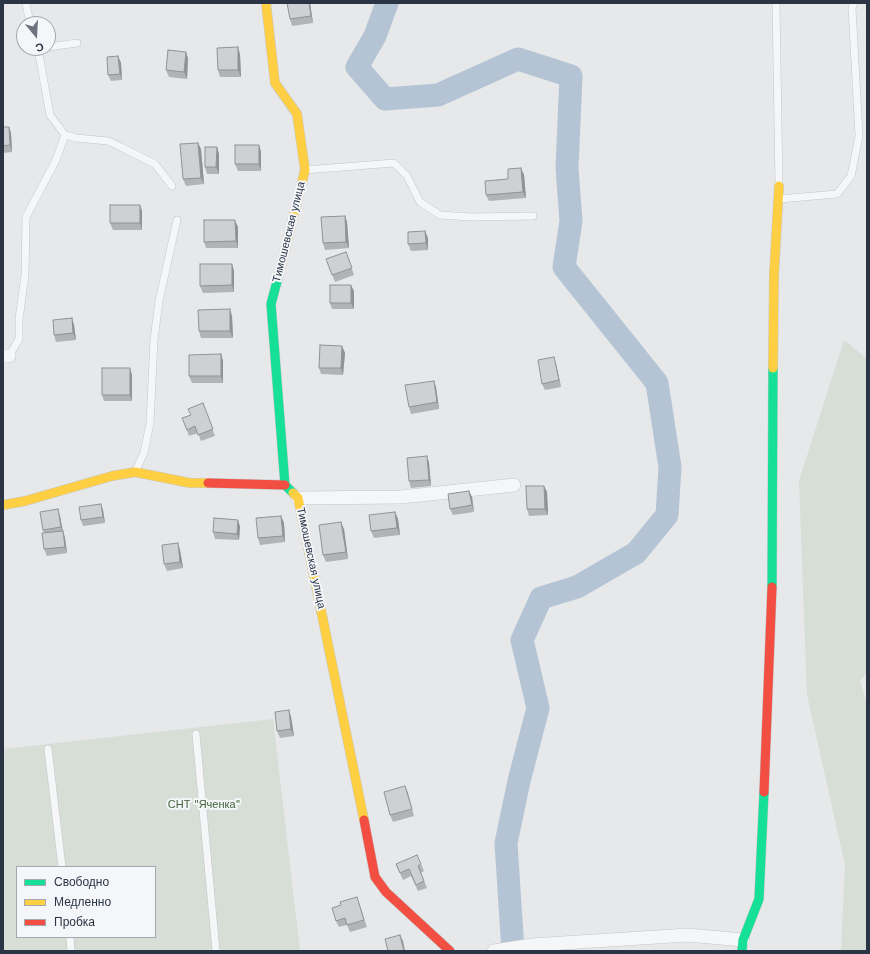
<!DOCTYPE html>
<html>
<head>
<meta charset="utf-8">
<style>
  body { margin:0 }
  #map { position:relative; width:870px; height:954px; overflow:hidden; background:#e6e8ea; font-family:"Work Sans",sans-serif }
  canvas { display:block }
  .frame { position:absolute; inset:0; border:4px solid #2b3445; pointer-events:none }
  .legend { position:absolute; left:16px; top:866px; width:140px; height:72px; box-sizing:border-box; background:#f4f6f9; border:1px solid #a4a8b1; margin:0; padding:5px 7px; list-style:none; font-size:12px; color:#2b3445 }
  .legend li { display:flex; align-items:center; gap:8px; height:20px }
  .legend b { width:20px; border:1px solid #a4a8b1 }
  .north { position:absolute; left:16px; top:16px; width:40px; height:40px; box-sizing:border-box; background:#f4f6f9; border:1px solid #a4a8b1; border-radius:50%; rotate:162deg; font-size:11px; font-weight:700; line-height:16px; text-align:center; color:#2b3445 }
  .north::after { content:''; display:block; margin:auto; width:14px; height:18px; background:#6c737f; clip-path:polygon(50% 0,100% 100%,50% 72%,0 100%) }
</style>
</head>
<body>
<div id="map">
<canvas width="870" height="954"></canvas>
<div class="frame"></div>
<ul class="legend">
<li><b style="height:5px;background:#16e098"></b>Свободно</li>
<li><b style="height:5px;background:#ffcf43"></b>Медленно</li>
<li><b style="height:5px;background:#f24e42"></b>Пробка</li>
</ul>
<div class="north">С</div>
</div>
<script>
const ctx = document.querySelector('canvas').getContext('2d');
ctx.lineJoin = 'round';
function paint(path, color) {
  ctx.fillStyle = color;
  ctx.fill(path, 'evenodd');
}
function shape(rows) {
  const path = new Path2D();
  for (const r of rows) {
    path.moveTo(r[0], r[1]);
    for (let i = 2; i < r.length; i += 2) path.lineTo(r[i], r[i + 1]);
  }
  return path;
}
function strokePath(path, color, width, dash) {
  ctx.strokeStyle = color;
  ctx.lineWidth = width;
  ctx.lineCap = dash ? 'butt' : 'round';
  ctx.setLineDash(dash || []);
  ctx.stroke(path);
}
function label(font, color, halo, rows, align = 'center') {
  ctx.font = font + ' "Work Sans",sans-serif';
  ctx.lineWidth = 4;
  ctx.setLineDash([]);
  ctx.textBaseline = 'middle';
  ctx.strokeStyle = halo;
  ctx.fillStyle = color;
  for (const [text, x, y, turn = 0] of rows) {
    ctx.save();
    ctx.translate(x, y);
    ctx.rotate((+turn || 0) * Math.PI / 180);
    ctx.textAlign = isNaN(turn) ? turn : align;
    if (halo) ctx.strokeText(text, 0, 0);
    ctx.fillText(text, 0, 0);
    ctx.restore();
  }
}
paint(shape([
  [844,340,867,359,867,672,860,681,867,705,867,951,841,951,845,865,807,695,799,481],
  [273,719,300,951,3,951,3,749],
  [17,867,155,867,155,937,17,937]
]), '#d6ded6');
strokePath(shape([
  [387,3,375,36,357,67,385,99,438,95,518,59,571,76,567,168,571,221,564,267,657,383,670,467,667,515,636,553,577,587,541,598,522,640,538,708,519,781,506,843,513,951]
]), '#b4c4d5', 23);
const lane = shape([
  [26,3,30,24],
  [776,3,779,186],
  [48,47,77,43],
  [38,49,50,115,65,135,76,138,108,141,121,147,155,164,172,186],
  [305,170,394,163,407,176,420,202,440,215,471,217,533,216],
  [779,199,837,194,851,176,859,136,852,8,854,3],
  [9,356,19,339,19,319,25,275,26,217,56,160,65,135],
  [135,472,144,453,150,423,154,340,159,301,177,220],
  [196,734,216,951],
  [48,749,62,867],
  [70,937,71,951]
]);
const street = shape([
  [3,356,9,356],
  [298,498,401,497,514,485],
  [494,951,532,945,688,935,743,940]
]);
const fast = shape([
  [279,274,271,304,285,485,293,493],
  [772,587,773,368],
  [742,951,743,940,759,899,764,792]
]);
const slow = shape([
  [266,3,275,83,297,114,305,170,279,274],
  [773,368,774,274,779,186],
  [293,493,298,498,364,820],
  [3,505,25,501,112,476,135,472,190,483,208,483]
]);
const jam = shape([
  [208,483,285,485],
  [764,792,772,587],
  [364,820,375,877,386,892,450,951]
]);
strokePath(lane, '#c4c6c8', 8);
strokePath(street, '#c4c6c8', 14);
strokePath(fast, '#c4c6c8', 10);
strokePath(slow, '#c4c6c8', 10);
strokePath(jam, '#c4c6c8', 10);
strokePath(lane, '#f5f6f7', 7);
strokePath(street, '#f5f6f7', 13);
strokePath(fast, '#16e098', 9);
strokePath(slow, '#ffcf43', 9);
strokePath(jam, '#f24e42', 9);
paint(shape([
  [287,3,310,3,313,23,292,26,290,19],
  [240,54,241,77,220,77,218,70],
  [118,56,121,63,122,80,111,81,108,75],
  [188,58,187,79,169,77,166,70],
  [3,127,9,127,11,133,12,152,3,153],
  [198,143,201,149,204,184,186,186,183,179],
  [259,145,261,152,261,171,238,171,235,164],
  [217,147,219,154,219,174,207,174,205,167],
  [521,168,524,175,526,198,489,201,486,195,508,179],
  [140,205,142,211,142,230,113,230,110,223],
  [345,216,347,222,349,248,325,250,323,243],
  [238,227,238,248,206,248,204,242],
  [425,231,428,238,428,250,411,251,408,244],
  [346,252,354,275,335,282,326,259],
  [234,271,234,292,203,293,200,286],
  [354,291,354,309,332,309,330,303],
  [232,316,233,338,201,338,199,331],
  [72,318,74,325,76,340,56,342,54,335],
  [342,346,345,353,343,375,321,374,319,368],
  [221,354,223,361,223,383,192,383,189,376],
  [556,364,561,387,545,390,542,384],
  [132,375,132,401,104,401,102,395],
  [436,387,439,409,411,414,409,407],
  [203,403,215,436,201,441,198,433,189,436,182,418,191,415],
  [427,456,429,463,431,486,411,488,409,481],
  [544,486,547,492,548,515,529,516,527,509],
  [469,491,472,497,474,512,453,515,450,509],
  [103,510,105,523,83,526,81,520],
  [395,512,398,519,400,535,374,538,371,531],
  [60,516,63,531,65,538,67,553,47,556,44,549,44,533,43,530],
  [281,516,284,523,285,542,260,545,258,538],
  [238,520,240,527,239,540,215,539,213,532],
  [344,529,348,559,326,562,323,555],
  [180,550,183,568,167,571,164,564],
  [289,710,291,717,294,736,280,738,277,731],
  [405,786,414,816,393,822,390,815],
  [396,864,421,864,424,871,421,873,427,888,418,891,411,876,403,880],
  [359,903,367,927,350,932,347,925,339,927,336,921]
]), '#b1b3b5');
paint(shape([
  [309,3,310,3,313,23,311,16],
  [238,47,240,54,241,77,238,70],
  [186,52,188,58,187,79,184,72],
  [118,56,121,63,122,80,120,74],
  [9,127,11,133,12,152,10,145],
  [198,143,201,149,204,184,201,178],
  [259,145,261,152,261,171,259,164],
  [217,147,219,154,219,174,216,167],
  [521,168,524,175,526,198,523,192],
  [140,205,142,211,142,230,140,223],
  [345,216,347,222,349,248,346,242],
  [235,220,238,227,238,248,236,241],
  [425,231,428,238,428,250,426,243],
  [232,264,234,271,234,292,232,285],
  [351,285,354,291,354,309,351,303],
  [230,309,232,316,233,338,230,331],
  [72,318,74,325,76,340,73,333],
  [342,346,345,353,343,375,341,368],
  [221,354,223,361,223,383,221,376],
  [554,357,556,364,561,387,559,380],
  [130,368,132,375,132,401,130,395],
  [434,381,436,387,439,409,437,402],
  [427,456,429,463,431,486,429,480],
  [544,486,547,492,548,515,545,509],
  [469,491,472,497,474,512,472,505],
  [101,504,103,510,105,523,103,517],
  [58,509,60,516,63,533,61,527],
  [395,512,398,519,400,535,397,528],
  [281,516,284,523,285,542,283,536],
  [238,520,240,527,239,540,237,534],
  [341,522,344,529,348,559,346,552],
  [63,531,65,538,67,553,65,547],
  [178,543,180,550,183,568,180,562],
  [289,710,291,717,294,736,291,729],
  [405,786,408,793,414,816,412,809],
  [400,935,403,941,405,951,404,951]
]), '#909294');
const building = shape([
  [287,3,309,3,311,16,290,19,287,3],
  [238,47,238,70,218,70,217,48,238,47],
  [168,50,186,52,184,72,166,70,168,50],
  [118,56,120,74,108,75,107,57,118,56],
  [3,127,9,127,10,145,3,146,3,127],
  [198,143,201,178,183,179,180,144,198,143],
  [235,145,259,145,259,164,235,164,235,145],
  [205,147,217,147,216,167,205,167,205,147],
  [521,168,523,192,486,195,485,181,508,179,508,169,521,168],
  [110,205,140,205,140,223,110,223,110,205],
  [345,216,346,242,323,243,321,217,345,216],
  [204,220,235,220,236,241,204,242,204,220],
  [425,231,426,243,408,244,408,232,425,231],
  [346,252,352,268,332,275,326,259,346,252],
  [200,264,232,264,232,285,200,286,200,264],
  [330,285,351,285,351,303,330,303,330,285],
  [230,309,230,331,199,331,198,310,230,309],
  [72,318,73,333,54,335,53,320,72,318],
  [320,345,342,346,341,368,319,368,320,345],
  [221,354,221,376,189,376,189,355,221,354],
  [554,357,559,380,542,384,538,360,554,357],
  [102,368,130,368,130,395,102,395,102,368],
  [434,381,437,402,409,407,405,385,434,381],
  [203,403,213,429,198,435,195,426,187,430,182,418,191,415,188,409,203,403],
  [427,456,429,480,409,481,407,458,427,456],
  [526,486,544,486,545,509,527,509,526,486],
  [469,491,472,505,450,509,448,494,469,491],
  [101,504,103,517,81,520,79,507,101,504],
  [58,509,61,527,43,530,40,512,58,509],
  [395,512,397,528,371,531,369,515,395,512],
  [281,516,283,536,258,538,256,518,281,516],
  [214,518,238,520,237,534,213,532,214,518],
  [341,522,346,552,323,555,319,525,341,522],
  [63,531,65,547,44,549,42,533,63,531],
  [178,543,180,562,164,564,162,545,178,543],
  [289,710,291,729,277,731,275,712,289,710],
  [405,786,412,809,390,815,384,792,405,786],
  [417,855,421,864,418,866,424,881,416,885,409,869,400,873,396,864,417,855],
  [357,897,364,920,347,925,345,918,336,921,332,908,341,905,340,902,357,897],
  [400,935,404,951,388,951,385,939,400,935]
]);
paint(building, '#ced0d3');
strokePath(building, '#909294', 1);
label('11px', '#2b3445', '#f4f6f9', [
  ["Тимошевская улица",289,232,-76],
  ["Тимошевская улица",311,558,78]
]);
label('11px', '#3f6138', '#f4f6f9', [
  ["СНТ \"Яченка\"",204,805]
]);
</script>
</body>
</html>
